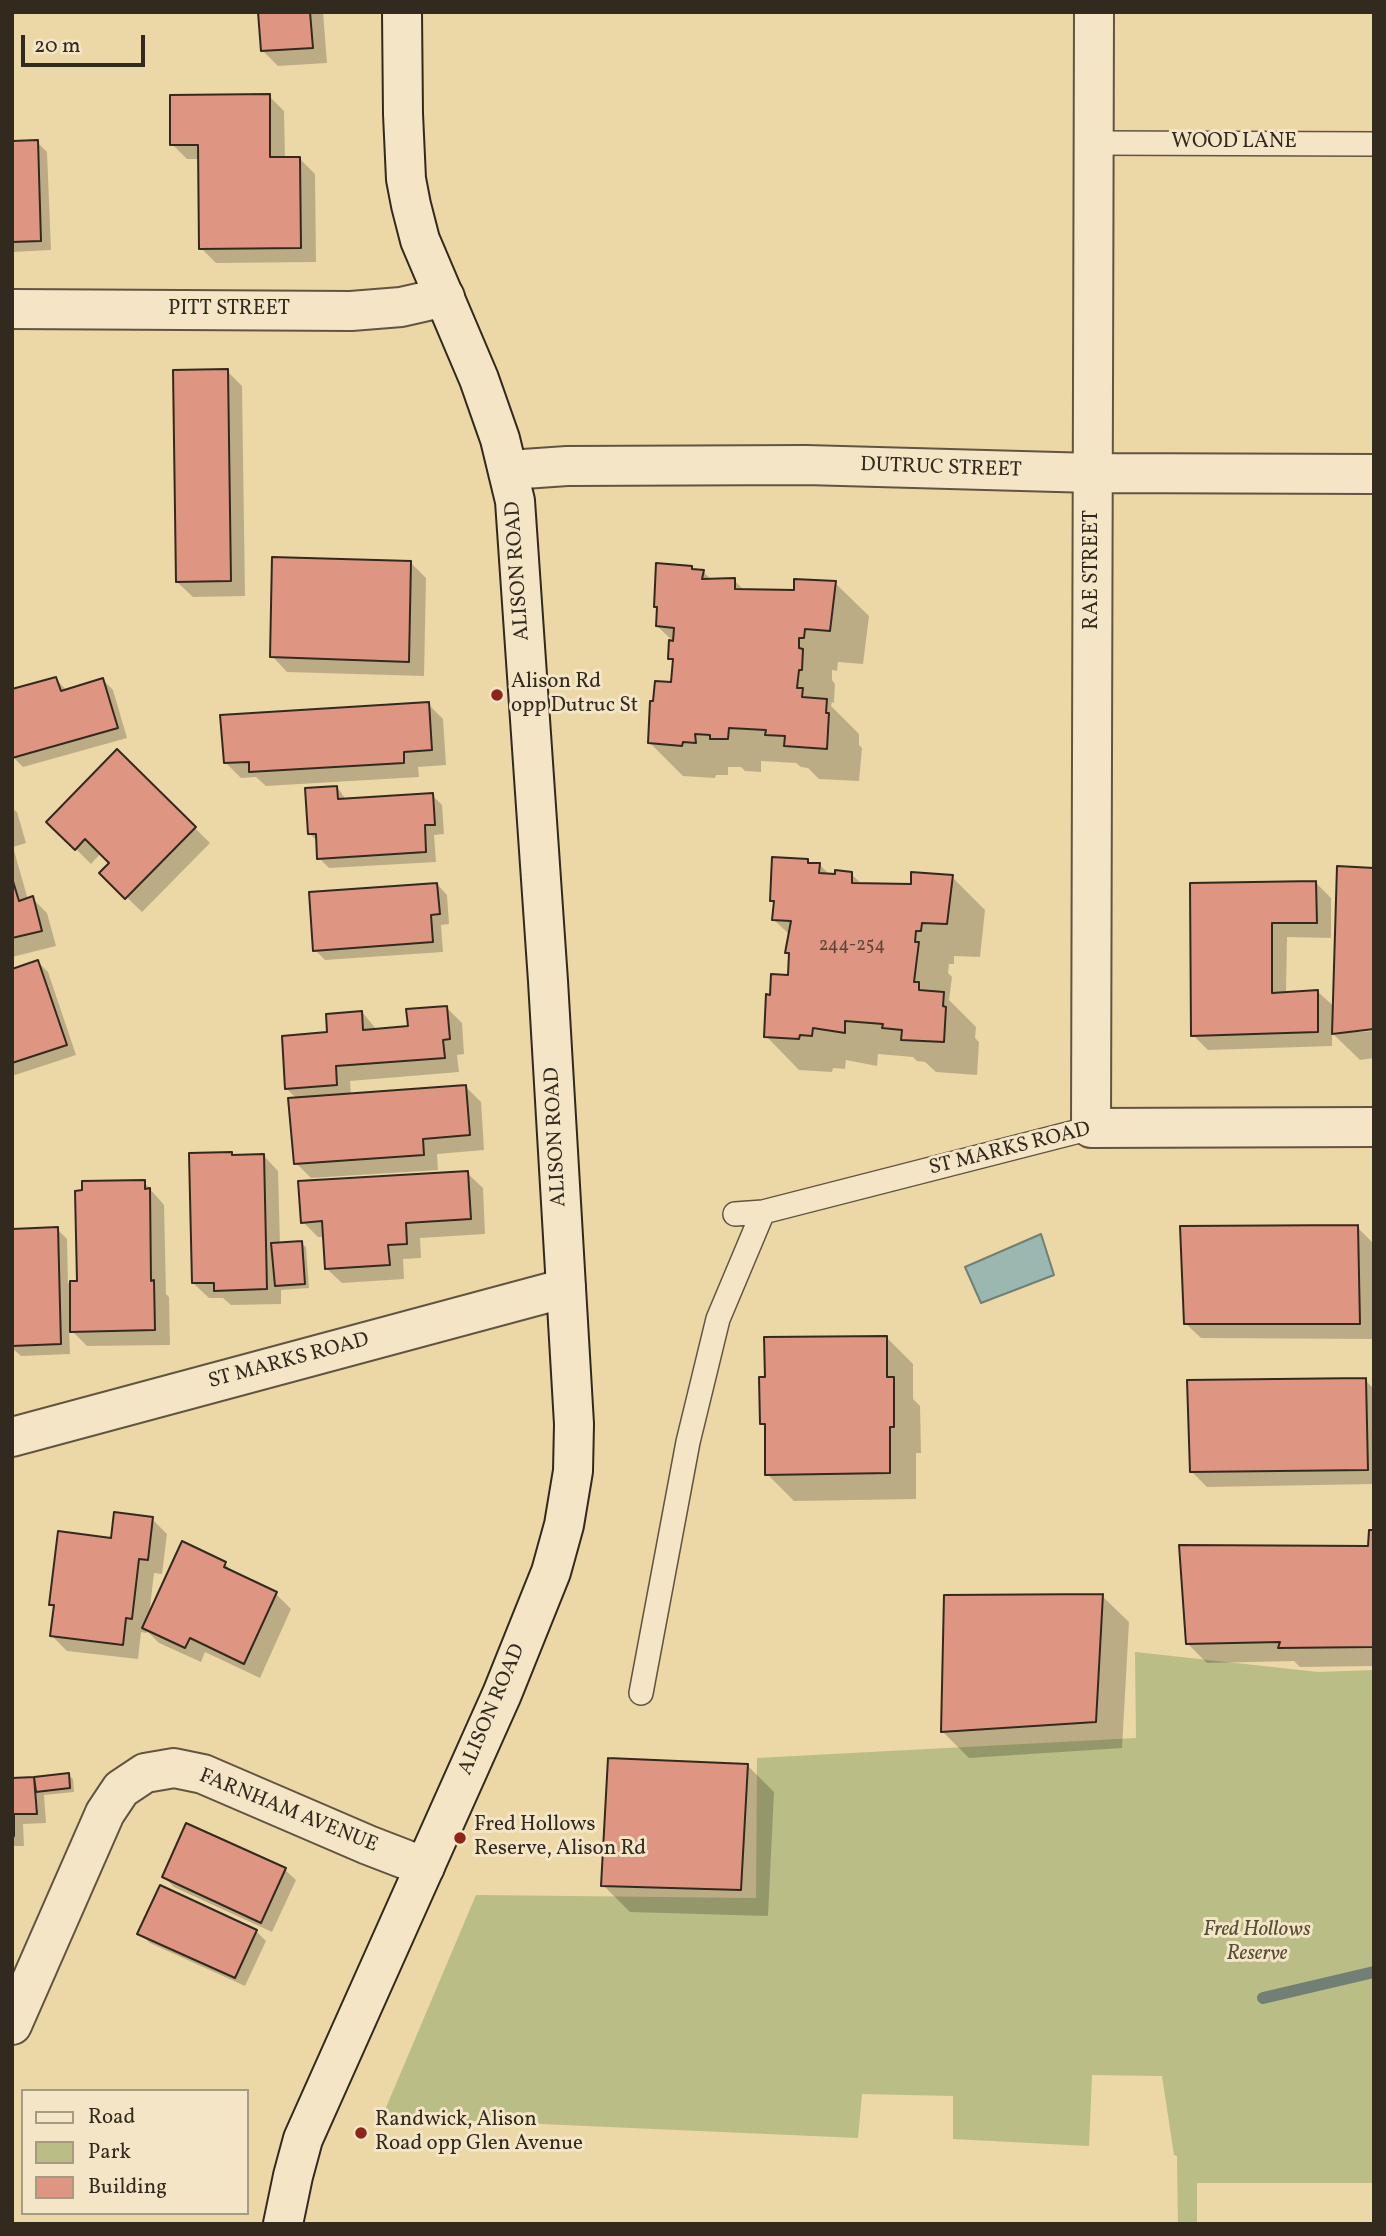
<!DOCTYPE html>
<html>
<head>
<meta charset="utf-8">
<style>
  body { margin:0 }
  #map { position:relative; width:1386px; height:2236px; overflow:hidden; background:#ecd7a7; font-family:Vollkorn,serif }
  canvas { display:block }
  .frame { position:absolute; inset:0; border:14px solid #332a1f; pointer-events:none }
  .legend { position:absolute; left:21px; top:2089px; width:228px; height:126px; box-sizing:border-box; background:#f3e5c6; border:2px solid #a69a83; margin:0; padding:9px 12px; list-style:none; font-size:21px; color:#332a1f }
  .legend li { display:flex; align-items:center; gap:14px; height:35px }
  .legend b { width:35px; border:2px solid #a69a83 }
  .scale { position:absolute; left:21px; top:35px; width:124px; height:32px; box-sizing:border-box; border:4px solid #332a1f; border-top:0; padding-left:9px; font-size:21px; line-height:24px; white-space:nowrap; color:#332a1f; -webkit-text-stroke:5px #f3e5c6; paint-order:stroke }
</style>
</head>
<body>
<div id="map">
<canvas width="1386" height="2236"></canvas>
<div class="frame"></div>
<ul class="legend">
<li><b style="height:9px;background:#f3e5c6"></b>Road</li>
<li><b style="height:19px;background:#babd85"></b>Park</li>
<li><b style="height:19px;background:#de9582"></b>Building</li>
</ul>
<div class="scale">20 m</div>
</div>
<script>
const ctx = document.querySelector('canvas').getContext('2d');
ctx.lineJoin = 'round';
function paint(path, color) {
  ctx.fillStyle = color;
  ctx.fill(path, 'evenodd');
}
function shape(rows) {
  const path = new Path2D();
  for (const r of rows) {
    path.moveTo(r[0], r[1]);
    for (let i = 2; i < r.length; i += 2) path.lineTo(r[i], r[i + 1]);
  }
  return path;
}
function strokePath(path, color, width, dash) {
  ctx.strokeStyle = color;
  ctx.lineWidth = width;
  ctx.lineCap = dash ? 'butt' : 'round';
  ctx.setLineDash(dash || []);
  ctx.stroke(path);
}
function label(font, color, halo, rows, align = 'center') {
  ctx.font = font + ' Vollkorn,serif';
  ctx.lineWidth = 6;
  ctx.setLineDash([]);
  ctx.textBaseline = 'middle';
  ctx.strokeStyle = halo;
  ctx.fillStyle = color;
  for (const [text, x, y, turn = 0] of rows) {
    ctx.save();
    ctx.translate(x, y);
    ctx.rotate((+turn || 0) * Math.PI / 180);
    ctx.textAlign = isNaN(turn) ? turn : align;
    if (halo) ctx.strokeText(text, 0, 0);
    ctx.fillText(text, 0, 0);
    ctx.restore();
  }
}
paint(shape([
  [1135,1652,1318,1672,1374,1670,1374,2183,1197,2183,1197,2224,1178,2224,1177,2156,1174,2155,1162,2076,1092,2075,1089,2146,953,2139,953,2096,862,2094,858,2138,382,2117,476,1895,756,1898,757,1758,1136,1738]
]), '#babd85');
const water = shape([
  [1041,1234,1054,1275,981,1303,965,1267,1041,1234]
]);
paint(water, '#9ab8af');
strokePath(water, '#717f75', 2);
paint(shape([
  [260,12,323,12,327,63,278,66,263,51],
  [269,96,284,111,285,159,300,159,315,174,316,262,216,263,201,248,200,159,187,159,172,144],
  [37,142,47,152,51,250,12,252,12,143],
  [227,371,242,386,245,596,193,597,177,582],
  [411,563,426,578,424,676,287,672,272,656],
  [691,568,694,571,703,571,712,581,734,580,746,592,795,592,835,583,869,616,863,664,838,662,837,671,832,670,832,680,835,684,834,703,832,702,831,706,859,734,859,745,862,748,859,781,819,779,808,768,801,767,796,763,761,761,761,772,745,771,741,767,728,767,728,775,716,775,715,778,683,776,649,742,673,684,674,662,670,658,675,643,657,626,659,610,655,606],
  [56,679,67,691,103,680,113,690,127,738,23,767,13,757],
  [428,704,443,719,446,765,418,767,419,777,266,786,256,777,241,778,225,762],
  [117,751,210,843,142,912,102,873,111,863,101,853,91,864,49,822],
  [337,787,347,801,432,795,442,805,444,834,434,835,436,862,329,868,319,858,318,842,310,834],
  [12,808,17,812,26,843,13,847,28,900,32,898,47,913,56,946,12,957],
  [808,861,811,865,820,865,830,875,851,874,863,885,912,886,952,877,985,910,980,957,954,956,954,964,949,964,948,973,952,977,949,1000,976,1027,975,1038,979,1042,977,1075,936,1072,925,1062,917,1061,913,1057,878,1054,877,1066,846,1060,845,1069,833,1068,832,1072,799,1070,766,1036,772,997,789,977,791,956,787,952,790,935,774,920,775,903,772,900],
  [1316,883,1331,898,1331,938,1287,937,1286,994,1318,992,1359,1029,1359,1032,1374,1031,1374,1058,1360,1060,1332,1033,1332,1046,1208,1050,1193,1035,1191,884],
  [437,884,447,895,449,924,441,925,443,952,325,960,315,950],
  [38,962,48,972,76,1055,15,1075,12,1073,12,970],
  [447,1008,462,1023,464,1054,457,1055,459,1072,350,1081,351,1095,466,1087,481,1102,484,1150,437,1154,438,1170,311,1178,296,1163,297,1099,286,1088,329,1034,362,1012,377,1030,409,1027],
  [263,1155,278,1171,280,1244,301,1243,306,1247,309,1288,281,1290,281,1304,231,1305,223,1298,209,1298,193,1283],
  [467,1173,483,1188,485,1234,420,1238,421,1258,403,1259,404,1279,342,1283,326,1268,325,1237,318,1237,303,1222],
  [144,1182,164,1205,166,1294,169,1297,170,1345,87,1346,69,1328,70,1354,21,1356,12,1348,12,1251,57,1229,67,1239,68,1283,79,1283],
  [1357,1227,1372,1242,1374,1339,1201,1338,1185,1323],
  [886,1337,913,1364,913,1399,920,1406,921,1453,916,1453,916,1499,794,1501,767,1474,767,1428,762,1423],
  [1365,1380,1374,1389,1374,1484,1207,1487,1192,1472],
  [152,1519,167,1534,162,1574,154,1573,149,1616,225,1564,237,1575,276,1594,291,1609,260,1678,205,1652,201,1662,159,1643,147,1631,147,1633,141,1632,138,1659,67,1651,52,1636,55,1608,51,1604,112,1540],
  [1374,1532,1374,1666,1300,1667,1294,1661,1207,1663,1187,1643,1370,1548],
  [1102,1596,1129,1622,1122,1748,969,1758,942,1731],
  [747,1765,774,1792,768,1916,630,1912,603,1885],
  [68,1775,73,1779,74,1792,44,1795,46,1823,23,1824,24,1846,12,1846,12,1779],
  [187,1825,285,1870,296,1880,272,1932,174,1887,164,1877],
  [256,1931,266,1941,245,1986,150,1943,139,1933]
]), '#0003');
strokePath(shape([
  [1263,1998,1374,1972]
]), '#717f75', 12);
const building = shape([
  [258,12,310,12,313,48,261,51,258,12],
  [270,94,270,157,300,157,301,248,199,249,198,145,170,145,170,95,270,94],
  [38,140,41,241,12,242,12,141,38,140],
  [228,369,231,581,176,582,173,370,228,369],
  [272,557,411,561,409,662,270,657,272,557],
  [656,563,692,566,692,569,704,570,702,579,735,578,735,589,794,590,794,579,836,581,830,631,805,629,804,638,799,638,799,648,803,649,802,670,799,670,797,688,803,688,802,697,827,699,826,713,829,713,827,749,784,746,785,736,765,735,766,730,729,728,728,739,710,739,710,735,695,734,696,743,683,742,682,746,648,743,650,701,653,701,655,681,671,682,673,659,668,659,669,640,673,641,674,628,656,626,657,607,654,607,656,563],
  [56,677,61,691,103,678,118,728,12,758,12,689,56,677],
  [429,702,432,750,404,752,404,763,249,772,249,762,224,763,220,715,429,702],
  [117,749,196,827,125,899,99,873,109,863,85,839,75,850,46,822,117,749],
  [337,786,338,799,433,793,435,825,425,825,426,852,317,859,316,834,308,834,305,788,337,786],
  [772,857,808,859,808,863,820,863,819,873,835,874,835,870,852,872,852,883,911,884,911,872,953,875,947,924,922,923,921,931,916,931,915,942,919,942,914,982,919,982,919,990,944,992,943,1006,946,1007,944,1042,901,1040,902,1030,882,1028,883,1024,845,1021,845,1033,813,1028,812,1036,800,1035,799,1039,764,1037,766,994,770,995,771,974,788,975,789,953,785,953,791,921,772,920,774,901,770,901,772,857],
  [1337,866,1374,868,1374,1029,1332,1034,1337,866],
  [12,878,19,901,33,896,42,931,12,938,12,878],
  [1316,881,1317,923,1272,923,1272,993,1318,990,1318,1032,1191,1036,1190,883,1316,881],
  [437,883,440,914,431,915,433,942,313,951,309,892,437,883],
  [38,960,67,1045,12,1063,12,969,38,960],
  [447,1006,450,1039,443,1040,445,1058,336,1066,337,1085,285,1089,282,1036,327,1032,326,1014,362,1011,363,1030,408,1026,406,1009,447,1006],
  [466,1085,470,1135,423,1139,424,1155,294,1164,288,1098,466,1085],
  [232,1152,232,1155,264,1154,267,1289,214,1291,214,1283,192,1283,189,1153,232,1152],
  [468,1171,471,1219,406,1223,407,1244,388,1245,390,1265,325,1269,322,1221,301,1223,298,1181,468,1171],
  [145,1180,145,1189,150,1188,151,1281,154,1280,155,1330,70,1332,70,1281,77,1281,75,1191,82,1190,82,1181,145,1180],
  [1358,1225,1360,1324,1184,1324,1180,1226,1358,1225],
  [58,1227,61,1344,12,1346,12,1229,58,1227],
  [302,1241,305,1284,275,1286,271,1243,302,1241],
  [887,1336,887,1377,894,1377,894,1427,890,1427,890,1473,765,1475,765,1424,760,1424,759,1377,765,1377,764,1337,887,1336],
  [1366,1378,1368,1470,1190,1472,1187,1380,1366,1378],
  [114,1512,153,1517,148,1560,139,1559,132,1619,126,1618,123,1645,50,1636,54,1605,49,1605,58,1531,111,1538,114,1512],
  [1369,1530,1374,1530,1374,1647,1278,1648,1280,1642,1186,1644,1179,1545,1368,1546,1369,1530],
  [182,1541,226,1562,224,1567,277,1592,244,1664,190,1638,185,1648,142,1628,182,1541],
  [1103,1594,1096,1722,941,1732,944,1595,1103,1594],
  [608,1758,748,1764,741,1890,601,1886,608,1758],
  [69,1773,70,1788,36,1792,34,1777,69,1773],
  [34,1777,37,1814,14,1814,14,1836,12,1837,12,1778,34,1777],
  [186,1823,286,1868,261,1923,162,1877,186,1823],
  [160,1885,257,1930,235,1978,137,1934,160,1885]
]);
paint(building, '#de9582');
strokePath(building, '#332a1f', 2);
const lane = shape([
  [1094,143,1374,144],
  [735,1214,763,1212,1091,1128],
  [641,1693,688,1442,718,1319,763,1212]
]);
const street = shape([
  [1094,12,1091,1128,1374,1127],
  [12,309,351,311,401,307,445,297],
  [509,470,567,466,806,465,1093,473,1374,474],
  [12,1437,566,1288],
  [12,2025,105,1813,121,1789,145,1773,174,1768,203,1774,368,1845,425,1867]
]);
const secondary = shape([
  [283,2224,293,2176,303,2139,502,1694,551,1572,564,1525,573,1471,574,1424,548,981,515,501,500,439,479,379,420,240,411,205,406,179,403,114,402,12]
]);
strokePath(lane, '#615541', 26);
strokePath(street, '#615541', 42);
strokePath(secondary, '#332a1f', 42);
strokePath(lane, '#f3e5c6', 23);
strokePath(street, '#f3e5c6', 38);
strokePath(secondary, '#f3e5c6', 38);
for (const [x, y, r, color] of [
  [497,695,7,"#8f2418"],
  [460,1838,7,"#8f2418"],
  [361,2133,7,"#8f2418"]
]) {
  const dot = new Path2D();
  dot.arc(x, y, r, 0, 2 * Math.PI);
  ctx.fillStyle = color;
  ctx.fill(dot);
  strokePath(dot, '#f3e5c6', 2.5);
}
label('18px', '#5e4538', null, [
  ["244-254",852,947]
]);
label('21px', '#332a1f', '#f3e5c6', [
  ["WOOD LANE",1234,143],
  ["PITT STREET",229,310],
  ["DUTRUC STREET",941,469,2],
  ["RAE STREET",1093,570,-90],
  ["ALISON ROAD",519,571,-94],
  ["ALISON ROAD",557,1137,-93],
  ["ST MARKS ROAD",1010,1150,-14],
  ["ST MARKS ROAD",289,1362,-15],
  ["ALISON ROAD",493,1710,-67],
  ["FARNHAM AVENUE",288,1812,22]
]);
label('21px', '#332a1f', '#f3e5c6', [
  ["Alison Rd",511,683],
  ["opp Dutruc St",511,707],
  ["Fred Hollows",474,1826],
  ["Reserve, Alison Rd",474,1850],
  ["Randwick, Alison",375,2121],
  ["Road opp Glen Avenue",375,2145]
], 'left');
label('italic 21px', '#554f38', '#f3e5c6', [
  ["Fred Hollows",1257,1931],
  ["Reserve",1257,1955]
]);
</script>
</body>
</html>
